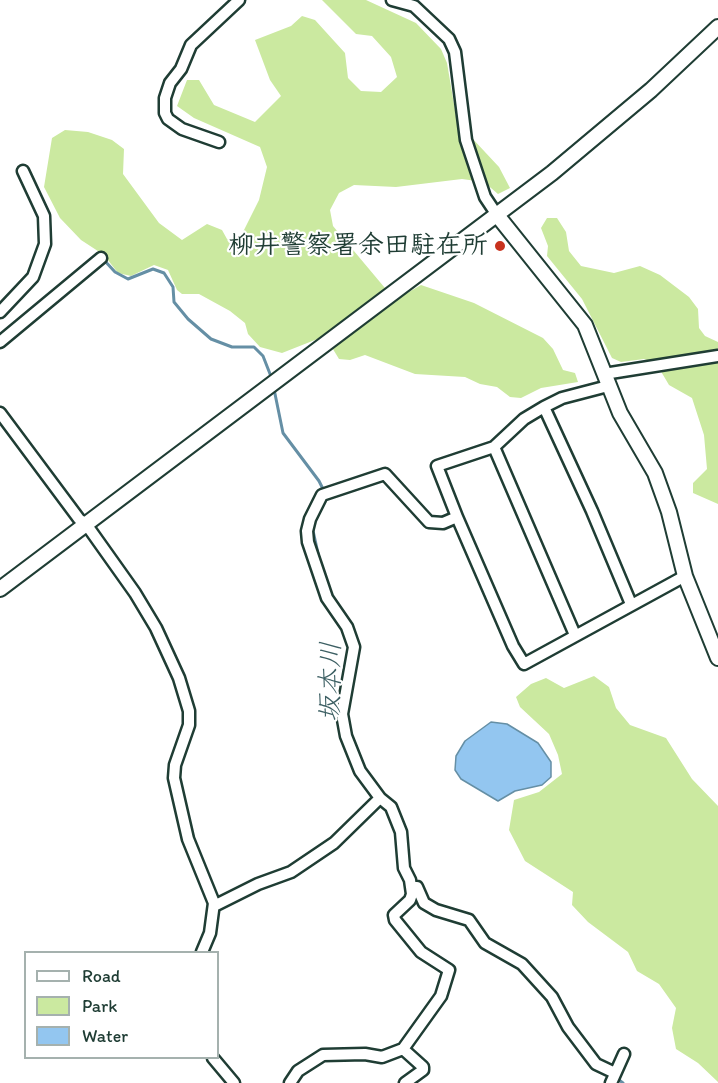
<!DOCTYPE html>
<html>
<head>
<meta charset="utf-8">
<style>
  body { margin:0 }
  #map { position:relative; width:718px; height:1083px; overflow:hidden; background:#fff; font-family:Itim,sans-serif }
  canvas { display:block }
  .legend { position:absolute; left:24px; top:951px; width:195px; height:108px; box-sizing:border-box; background:#fff; border:2px solid #a5b1ae; margin:0; padding:8px 10px; list-style:none; font-size:18px; color:#1f3d34 }
  .legend li { display:flex; align-items:center; gap:12px; height:30px }
  .legend b { width:30px; border:2px solid #a5b1ae }
</style>
</head>
<body>
<div id="map">
<canvas width="718" height="1083"></canvas>
<ul class="legend">
<li><b style="height:8px;background:#fff"></b>Road</li>
<li><b style="height:16px;background:#cbe9a0"></b>Park</li>
<li><b style="height:16px;background:#93c6f0"></b>Water</li>
</ul>
</div>
<script>
const ctx = document.querySelector('canvas').getContext('2d');
ctx.lineJoin = 'round';
function paint(path, color) {
  ctx.fillStyle = color;
  ctx.fill(path, 'evenodd');
}
function shape(rows) {
  const path = new Path2D();
  for (const r of rows) {
    path.moveTo(r[0], r[1]);
    for (let i = 2; i < r.length; i += 2) path.lineTo(r[i], r[i + 1]);
  }
  return path;
}
function strokePath(path, color, width, dash) {
  ctx.strokeStyle = color;
  ctx.lineWidth = width;
  ctx.lineCap = dash ? 'butt' : 'round';
  ctx.setLineDash(dash || []);
  ctx.stroke(path);
}
function label(font, color, halo, rows, align = 'center') {
  ctx.font = font + ' Itim,"Klee One",sans-serif';
  ctx.lineWidth = 4.5;
  ctx.setLineDash([]);
  ctx.textBaseline = 'middle';
  ctx.strokeStyle = halo;
  ctx.fillStyle = color;
  for (const [text, x, y, turn = 0] of rows) {
    ctx.save();
    ctx.translate(x, y);
    ctx.rotate((+turn || 0) * Math.PI / 180);
    ctx.textAlign = isNaN(turn) ? turn : align;
    if (halo) ctx.strokeText(text, 0, 0);
    ctx.fillText(text, 0, 0);
    ctx.restore();
  }
}
paint(shape([
  [322,0,366,0,416,23,441,49,447,63,457,122,499,167,510,188,498,194,484,182,462,179,396,187,354,185,339,193,330,210,333,226,395,300,421,285,474,303,543,338,553,349,563,370,575,373,578,382,541,388,521,398,510,397,497,387,480,384,465,377,415,374,365,355,350,360,339,359,325,336,282,353,260,347,248,334,245,323,230,311,199,294,182,294,177,290,168,270,154,265,131,276,118,273,104,255,81,240,60,218,44,187,52,138,65,130,88,132,112,140,124,149,123,174,159,223,182,240,207,224,222,230,227,239,240,238,259,200,267,167,260,147,194,118,177,106,187,80,199,80,214,105,255,122,281,96,270,80,255,40,291,26,302,16,315,20,345,53,348,78,361,91,381,92,397,77,391,57,372,36,356,34],
  [547,218,557,218,566,232,569,251,581,266,614,273,640,266,660,275,689,297,698,309,699,328,705,336,718,342,718,504,693,493,693,483,707,469,704,435,692,398,669,385,656,363,644,359,621,362,612,358,582,299,547,256,548,246,541,228],
  [594,676,609,687,616,708,630,725,666,738,692,779,718,806,718,1082,698,1063,676,1049,672,1028,676,1008,659,984,637,971,628,952,588,922,572,905,573,892,525,861,509,830,514,800,539,792,562,774,558,755,549,734,520,707,516,697,531,684,546,678,564,688]
]), '#cbe9a0');
const water = shape([
  [491,722,507,724,538,743,551,762,551,777,542,785,515,791,498,801,461,779,455,770,456,756,465,741,491,722]
]);
paint(water, '#93c6f0');
strokePath(water, '#658fa5', 1.5);
strokePath(shape([
  [104,260,115,272,128,279,153,269,164,273,173,287,174,302,188,319,211,339,232,347,254,347,263,356,272,379],
  [274,389,283,433,319,481,324,491],
  [312,526,319,558],
  [615,1077,623,1083]
]), '#658fa5', 3);
const street = shape([
  [392,0,414,6,449,39,455,52,466,140,485,197,497,215],
  [219,142,182,129,168,119,165,113,165,98,170,83,181,69,191,45,239,0],
  [0,312,33,277,45,244,44,216,23,171],
  [0,342,101,258],
  [604,374,718,356],
  [608,386,562,398,544,407,524,419,494,447,437,466,457,517,513,646,524,664,685,576],
  [544,407,592,511,631,604],
  [0,413,79,519,86,524,135,593,156,628,179,678,189,711,189,725,175,765,174,778,188,839,214,903,210,933,202,952],
  [494,447,575,635],
  [411,887,417,887,424,903,436,910,469,920,485,943,522,964,552,997,568,1027,596,1064,615,1073],
  [214,906,258,884,291,872,334,843,380,798],
  [403,1049,423,1067,423,1070,405,1083],
  [213,1058,234,1083],
  [290,1083,298,1071,323,1055,365,1054,382,1057,403,1049,441,996,449,970,421,952,395,920,394,915,410,900,412,894,410,880,404,868,401,832,391,807,380,798,360,771,346,736,342,714,354,647,347,627,327,598,308,542,307,531,310,519,322,495,385,474,429,522,443,523,457,517],
  [611,1083,624,1054]
]);
const secondary = shape([
  [497,215,585,325,620,413,655,473,669,512,685,576,718,658],
  [0,589,552,173,651,90,718,27]
]);
strokePath(street, '#1f3d34', 15);
strokePath(secondary, '#1f3d34', 18);
strokePath(street, '#fff', 10);
strokePath(secondary, '#fff', 14);
for (const [x, y, r, color] of [
  [500,246,6,"#c8321e"]
]) {
  const dot = new Path2D();
  dot.arc(x, y, r, 0, 2 * Math.PI);
  ctx.fillStyle = color;
  ctx.fill(dot);
  strokePath(dot, '#fff', 2);
}
label('bold 26px', '#1f3d34', '#fff', [
  ["柳井警察署余田駐在所",488,246]
], 'right');
label('italic 27px', '#3c5f63', '#fff', [
  ["坂本川",332,682,-89]
]);
</script>
</body>
</html>
